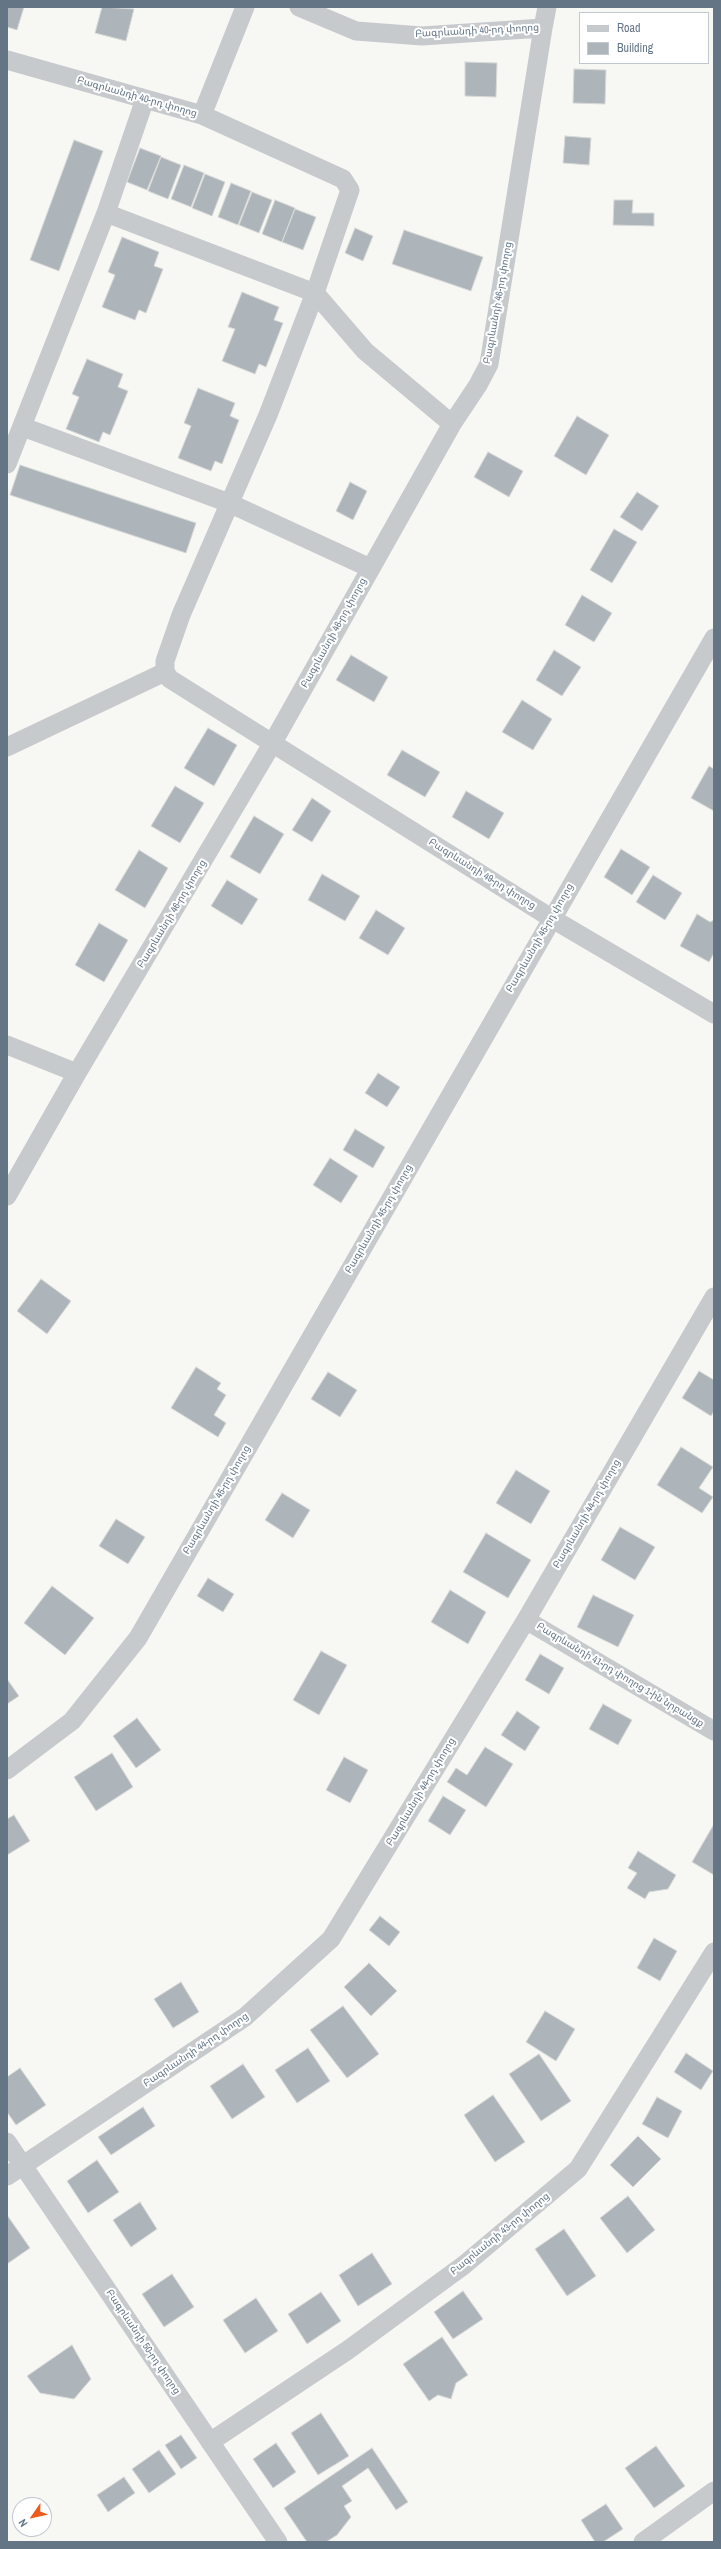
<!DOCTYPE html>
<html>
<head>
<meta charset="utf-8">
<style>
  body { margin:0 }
  #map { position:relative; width:721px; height:2549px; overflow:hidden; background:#f7f7f4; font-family:"Archivo Narrow",sans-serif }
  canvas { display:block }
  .frame { position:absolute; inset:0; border:8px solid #647586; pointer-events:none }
  .legend { position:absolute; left:579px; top:12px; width:130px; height:52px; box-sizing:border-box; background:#fff; border:1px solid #c1c8cf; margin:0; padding:5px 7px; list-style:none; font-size:12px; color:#647586 }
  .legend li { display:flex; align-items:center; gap:8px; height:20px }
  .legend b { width:20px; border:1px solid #c1c8cf }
  .north { position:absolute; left:12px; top:2497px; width:40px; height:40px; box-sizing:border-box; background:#fff; border:1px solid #c1c8cf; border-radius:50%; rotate:236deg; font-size:11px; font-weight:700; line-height:16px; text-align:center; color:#647586 }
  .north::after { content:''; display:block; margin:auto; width:14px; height:18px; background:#ed5a1e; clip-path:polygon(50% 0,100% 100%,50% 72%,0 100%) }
</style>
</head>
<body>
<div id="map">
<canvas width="721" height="2549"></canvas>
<div class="frame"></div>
<ul class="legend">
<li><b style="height:5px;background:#c6cacd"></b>Road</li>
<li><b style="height:11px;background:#adb5bb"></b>Building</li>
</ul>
<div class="north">N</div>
</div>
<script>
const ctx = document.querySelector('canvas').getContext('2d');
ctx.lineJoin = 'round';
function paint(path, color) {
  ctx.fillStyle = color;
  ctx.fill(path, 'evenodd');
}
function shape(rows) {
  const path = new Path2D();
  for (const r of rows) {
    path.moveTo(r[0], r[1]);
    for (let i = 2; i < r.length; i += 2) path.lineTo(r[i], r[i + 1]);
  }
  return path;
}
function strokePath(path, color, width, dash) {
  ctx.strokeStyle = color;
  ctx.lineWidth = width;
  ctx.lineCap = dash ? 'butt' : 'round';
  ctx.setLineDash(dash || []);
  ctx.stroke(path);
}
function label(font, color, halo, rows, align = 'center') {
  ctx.font = font + ' "Archivo Narrow","Noto Sans Armenian",sans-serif';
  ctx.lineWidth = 4;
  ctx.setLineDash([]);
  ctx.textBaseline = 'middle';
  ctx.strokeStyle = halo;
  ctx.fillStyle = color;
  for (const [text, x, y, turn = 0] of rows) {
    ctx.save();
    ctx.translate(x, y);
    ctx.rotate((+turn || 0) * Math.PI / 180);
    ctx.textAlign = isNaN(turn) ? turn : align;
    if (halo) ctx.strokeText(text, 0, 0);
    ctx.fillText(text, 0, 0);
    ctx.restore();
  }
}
const building = shape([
  [7,7,24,7,17,30,7,27,7,7],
  [102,7,134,9,126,41,95,33,102,7],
  [465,62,497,63,496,97,465,96,465,62],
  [574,69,606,70,605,104,573,103,574,69],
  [565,136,591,138,589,165,563,163,565,136],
  [74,140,103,151,59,271,30,260,74,140],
  [140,148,161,156,147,190,127,182,140,148],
  [161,157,181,165,168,199,148,191,161,157],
  [184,165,204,173,191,207,171,199,184,165],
  [205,174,225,182,212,216,192,208,205,174],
  [231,183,251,191,238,225,218,217,231,183],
  [252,192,272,200,259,233,239,225,252,192],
  [275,200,295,208,282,242,262,234,275,200],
  [614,200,633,200,632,213,654,213,654,226,613,225,614,200],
  [295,209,316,217,303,250,282,242,295,209],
  [355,228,373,236,363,261,345,253,355,228],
  [404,230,483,257,471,291,392,264,404,230],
  [122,237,159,252,154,266,163,269,146,313,139,310,135,320,102,307,115,275,108,272,122,237],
  [242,292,279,307,274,320,283,323,266,367,259,364,255,374,222,361,235,329,228,327,242,292],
  [87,359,123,374,118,387,128,391,110,435,103,432,99,442,66,429,79,397,72,394,87,359],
  [198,388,235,403,230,416,239,420,222,464,215,461,211,471,178,458,191,426,184,423,198,388],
  [577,416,609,435,586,475,554,456,577,416],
  [488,452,523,471,509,497,474,477,488,452],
  [20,465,196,523,186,553,10,495,20,465],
  [350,482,367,491,353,520,336,511,350,482],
  [637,492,659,506,642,531,620,517,637,492],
  [614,529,637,542,612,583,590,570,614,529],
  [582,595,612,613,594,642,565,625,582,595],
  [554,650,581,667,562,696,536,680,554,650],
  [351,655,388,677,374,702,336,680,351,655],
  [522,700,552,719,533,750,502,732,522,700],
  [208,728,237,745,214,786,184,768,208,728],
  [402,750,440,772,425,797,387,775,402,750],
  [709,766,714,769,714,811,691,798,709,766],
  [175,786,204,803,180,843,151,826,175,786],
  [466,791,504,813,489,839,452,817,466,791],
  [312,798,331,811,312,842,292,830,312,798],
  [254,816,284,834,260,874,230,857,254,816],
  [621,849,650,867,632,895,604,877,621,849],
  [139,850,168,868,145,908,115,890,139,850],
  [322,874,360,896,345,921,308,900,322,874],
  [653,875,682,893,665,920,636,902,653,875],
  [227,880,258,899,242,925,211,906,227,880],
  [376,910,405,928,388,955,359,938,376,910],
  [697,914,710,922,714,920,714,953,709,962,680,946,697,914],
  [99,923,128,940,104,982,75,965,99,923],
  [378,1073,400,1087,387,1107,365,1093,378,1073],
  [355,1129,385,1147,373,1168,343,1150,355,1129],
  [330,1158,358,1176,341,1203,313,1185,330,1158],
  [41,1279,71,1301,47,1334,17,1311,41,1279],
  [196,1367,221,1383,217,1389,226,1395,214,1415,226,1423,218,1437,171,1408,196,1367],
  [699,1371,714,1380,714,1411,711,1416,682,1398,699,1371],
  [328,1372,357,1390,340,1417,311,1399,328,1372],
  [681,1447,713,1467,699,1488,713,1497,702,1513,657,1485,681,1447],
  [516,1470,550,1491,531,1524,496,1503,516,1470],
  [282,1493,310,1510,293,1538,265,1520,282,1493],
  [116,1519,145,1537,128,1564,99,1546,116,1519],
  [620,1527,655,1547,635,1580,601,1560,620,1527],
  [486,1533,531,1560,508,1598,463,1572,486,1533],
  [208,1578,234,1594,223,1612,197,1596,208,1578],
  [52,1586,94,1618,65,1655,24,1623,52,1586],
  [450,1590,486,1612,468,1644,431,1622,450,1590],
  [593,1595,634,1615,618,1647,577,1627,593,1595],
  [321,1651,347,1665,319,1715,293,1700,321,1651],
  [540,1654,564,1668,549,1694,525,1680,540,1654],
  [7,1679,19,1696,7,1704,7,1679],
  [603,1704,632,1720,618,1745,589,1729,603,1704],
  [517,1711,540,1727,525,1751,501,1735,517,1711],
  [137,1718,161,1750,136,1768,113,1736,137,1718],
  [485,1747,513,1764,486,1807,447,1782,456,1768,467,1775,485,1747],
  [112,1753,133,1787,96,1811,74,1777,112,1753],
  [344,1757,368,1770,350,1803,326,1790,344,1757],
  [443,1796,466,1810,450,1835,428,1821,443,1796],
  [14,1815,30,1841,7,1855,7,1819,14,1815],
  [714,1824,714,1875,692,1862,714,1824],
  [638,1851,676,1875,668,1889,649,1892,645,1899,627,1888,637,1873,628,1868,638,1851],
  [380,1916,400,1932,389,1946,369,1930,380,1916],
  [654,1938,677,1951,660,1981,637,1968,654,1938],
  [369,1963,397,1991,371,2016,344,1987,369,1963],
  [181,1982,199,2012,173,2028,154,1999,181,1982],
  [343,2006,379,2054,347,2078,310,2030,343,2006],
  [545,2011,575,2029,556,2061,526,2042,545,2011],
  [308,2048,330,2081,297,2103,275,2070,308,2048],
  [686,2053,713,2071,701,2090,674,2072,686,2053],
  [539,2054,571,2101,541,2121,509,2074,539,2054],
  [243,2064,265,2097,232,2119,210,2086,243,2064],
  [20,2068,46,2105,16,2125,7,2112,7,2077,20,2068],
  [493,2095,525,2142,495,2162,464,2115,493,2095],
  [657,2097,682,2111,668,2138,642,2124,657,2097],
  [143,2107,155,2126,111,2155,98,2137,143,2107],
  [638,2136,661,2159,633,2187,610,2165,638,2136],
  [97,2160,119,2192,88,2213,67,2181,97,2160],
  [628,2196,655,2230,627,2253,600,2218,628,2196],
  [140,2202,157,2229,131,2247,113,2220,140,2202],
  [7,2215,30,2248,7,2264,7,2215],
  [564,2229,596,2276,567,2296,535,2249,564,2229],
  [372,2253,392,2284,358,2306,339,2275,372,2253],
  [172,2274,194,2307,164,2327,142,2294,172,2274],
  [463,2291,483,2319,453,2339,434,2312,463,2291],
  [321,2292,341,2321,307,2344,288,2314,321,2292],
  [256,2298,278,2331,245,2353,223,2320,256,2298],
  [442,2337,468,2375,456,2383,451,2399,438,2395,429,2401,403,2364,442,2337],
  [72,2345,91,2379,74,2399,40,2393,27,2376,72,2345],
  [321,2413,349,2456,318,2475,291,2433,321,2413],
  [181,2435,197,2458,181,2469,165,2445,181,2435],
  [276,2443,296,2472,273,2488,253,2459,276,2443],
  [656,2446,685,2486,654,2508,625,2468,656,2446],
  [372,2448,408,2502,396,2510,368,2468,342,2486,352,2501,344,2506,351,2517,337,2535,326,2542,307,2542,284,2508,372,2448],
  [159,2450,176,2474,149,2493,132,2469,159,2450],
  [124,2477,135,2493,108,2512,97,2495,124,2477],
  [606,2504,623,2529,603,2542,595,2542,581,2520,606,2504]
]);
paint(building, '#adb5bb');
strokePath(building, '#d8d9d6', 1);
strokePath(shape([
  [299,7,356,31,422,36,543,28,547,7],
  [7,60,202,115,245,7],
  [202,115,343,179,350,190,315,293,268,415,181,615,165,661,165,672,170,679,551,918,714,1014],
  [106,213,145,99],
  [23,427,229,503,370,568],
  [7,464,106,213,315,293,365,351,452,424],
  [7,747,165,672],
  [7,1045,77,1073],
  [7,1196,77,1073,272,744,452,424,478,385,489,364,543,28],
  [526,1620,714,1731],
  [7,1770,72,1721,138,1638,714,638],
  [7,2142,278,2542],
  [7,2176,245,2017,331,1939,526,1620,714,1297],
  [210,2442,348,2350,464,2265,578,2169,714,1952],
  [643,2542,714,2491]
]), '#c6cacd', 19);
label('10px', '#647586', '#fff', [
  ["Բագրևանդի 40-րդ փողոց",477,31,-3],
  ["Բագրևանդի 40-րդ փողոց",137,97,16],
  ["Բագրևանդի 46-րդ փողոց",498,303,-80],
  ["Բագրևանդի 46-րդ փողոց",334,633,-61],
  ["Բագրևանդի 49-րդ փողոց",482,874,32],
  ["Բագրևանդի 46-րդ փողոց",172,914,-59],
  ["Բագրևանդի 45-րդ փողոց",540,938,-60],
  ["Բագրևանդի 45-րդ փողոց",379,1219,-60],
  ["Բագրևանդի 45-րդ փողոց",217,1500,-60],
  ["Բագրևանդի 44-րդ փողոց",587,1514,-60],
  ["Բագրևանդի 41-րդ փողոց 1-ին նրբանցք",620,1675,31],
  ["Բագրևանդի 44-րդ փողոց",421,1792,-59],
  ["Բագրևանդի 44-րդ փողոց",196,2050,-34],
  ["Բագրևանդի 43-րդ փողոց",500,2234,-39],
  ["Բագրևանդի 50-րդ փողոց",143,2342,56]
]);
</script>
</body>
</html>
